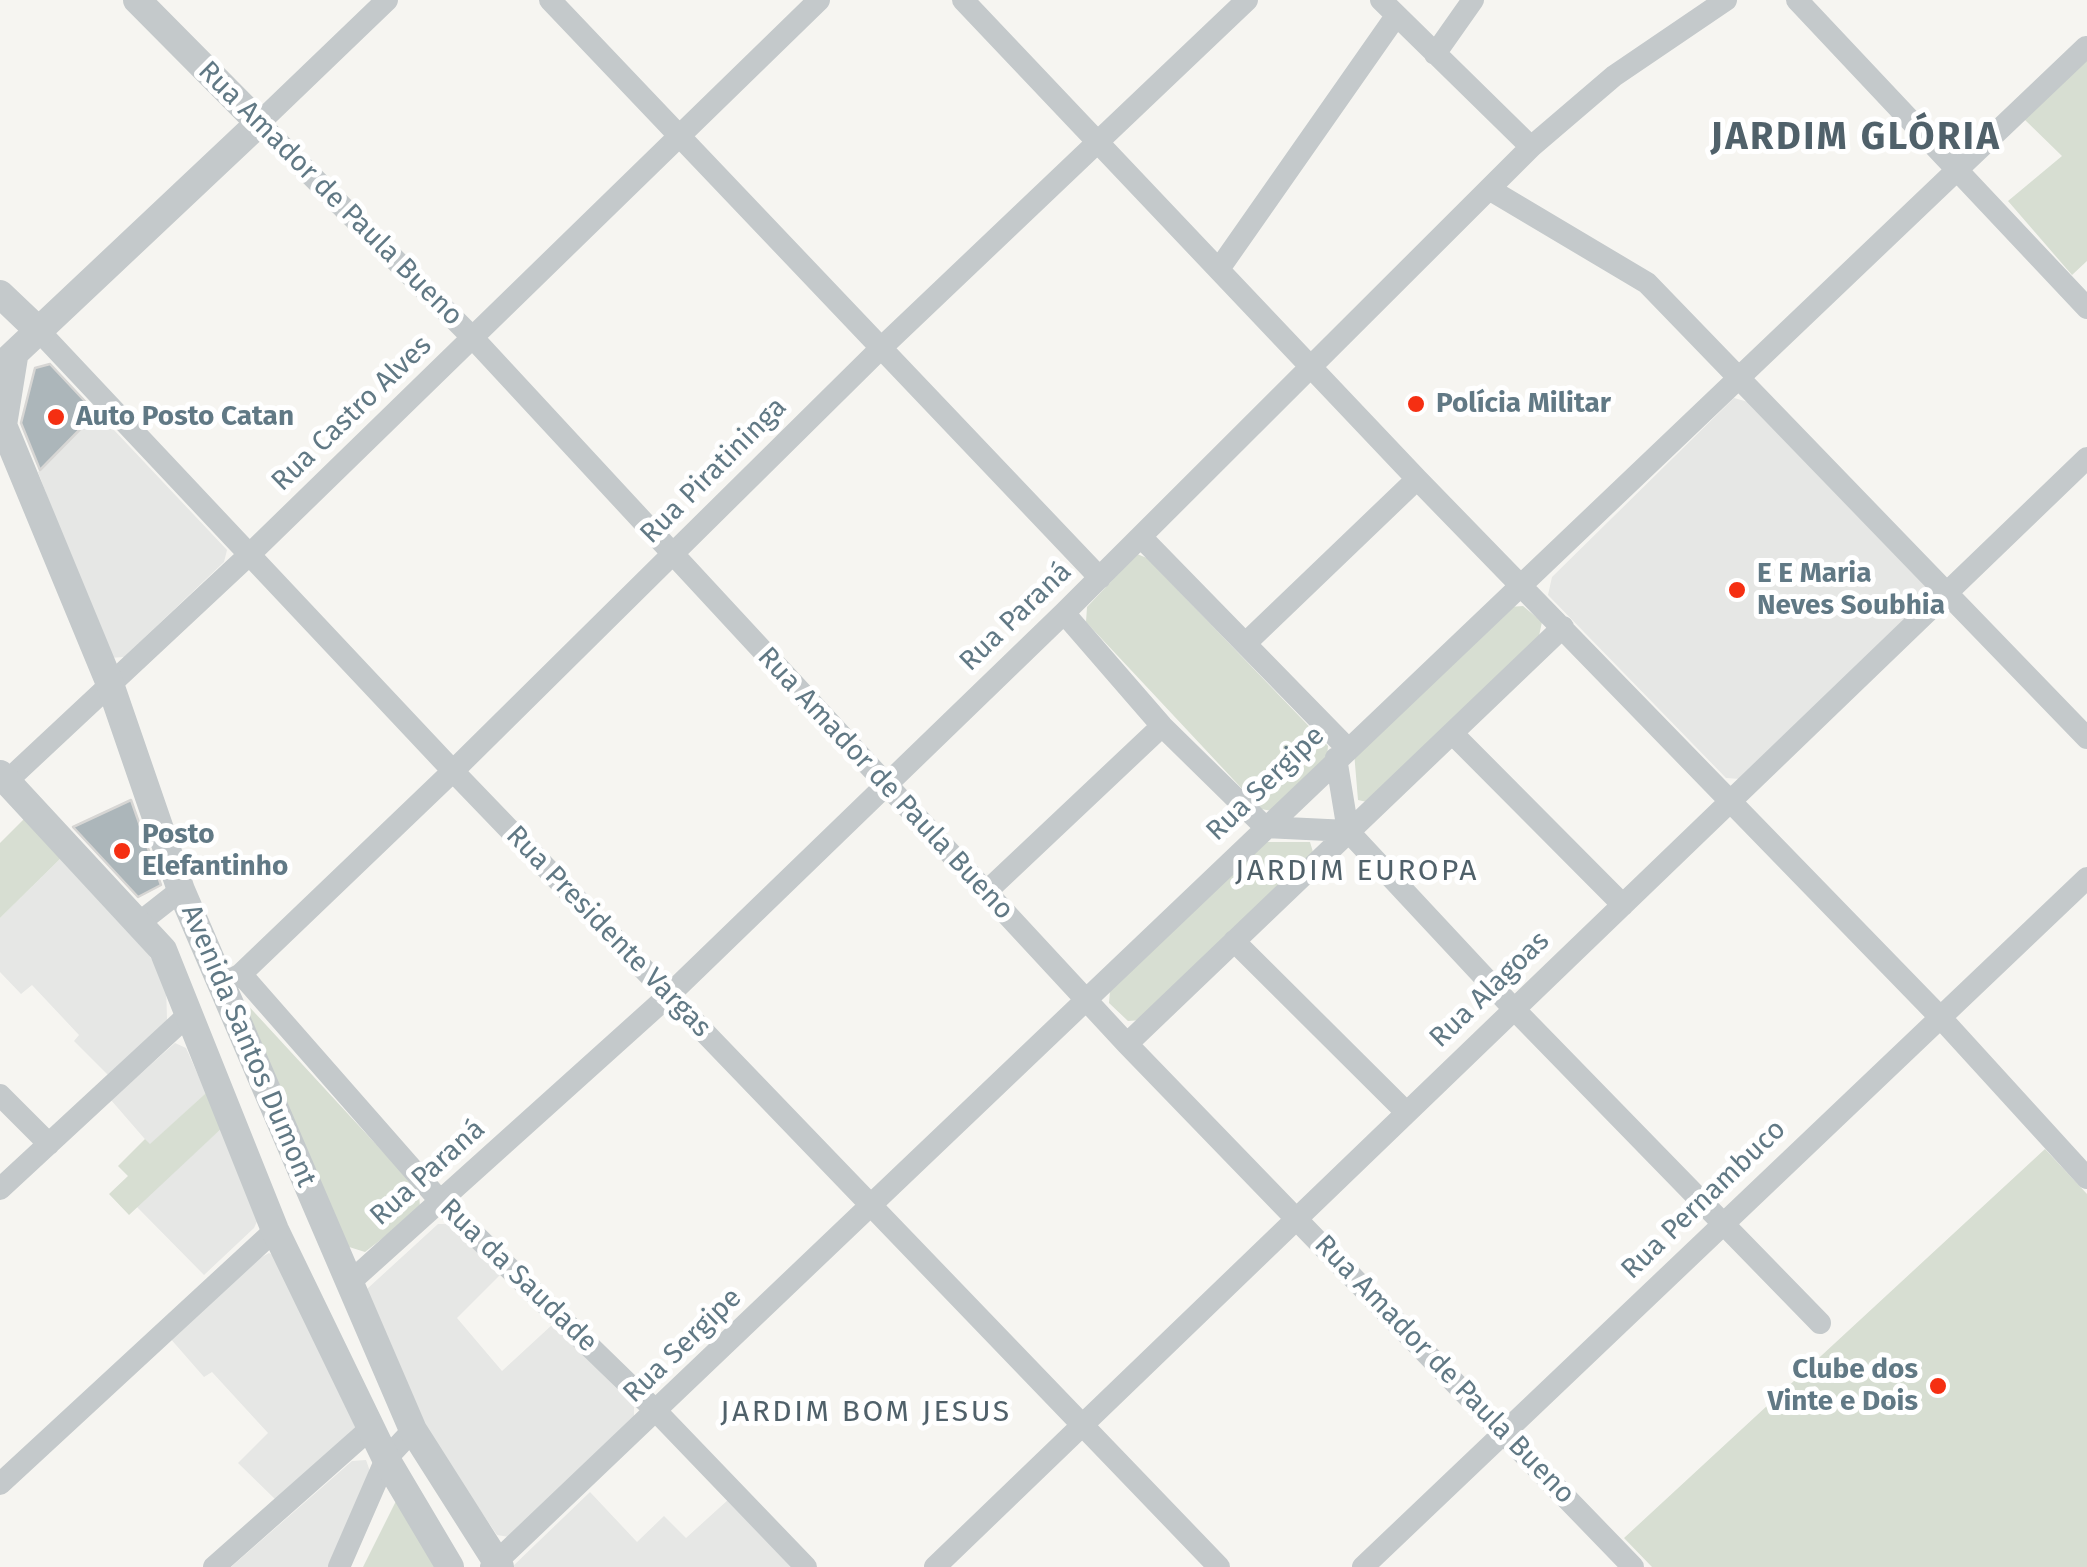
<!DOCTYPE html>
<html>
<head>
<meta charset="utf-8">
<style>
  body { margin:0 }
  canvas { display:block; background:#f6f5f1 }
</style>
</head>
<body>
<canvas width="2087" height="1567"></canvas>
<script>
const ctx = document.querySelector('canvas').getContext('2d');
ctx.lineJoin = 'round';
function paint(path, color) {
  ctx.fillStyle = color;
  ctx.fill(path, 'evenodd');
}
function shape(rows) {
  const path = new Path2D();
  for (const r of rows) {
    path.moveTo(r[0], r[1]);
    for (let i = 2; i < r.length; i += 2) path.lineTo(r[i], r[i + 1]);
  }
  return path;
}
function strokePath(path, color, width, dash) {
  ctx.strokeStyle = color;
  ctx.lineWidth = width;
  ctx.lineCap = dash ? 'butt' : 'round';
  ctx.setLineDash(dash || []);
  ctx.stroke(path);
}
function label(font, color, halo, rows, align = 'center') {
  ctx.font = font + ' "Fira Sans",sans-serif';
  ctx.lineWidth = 10;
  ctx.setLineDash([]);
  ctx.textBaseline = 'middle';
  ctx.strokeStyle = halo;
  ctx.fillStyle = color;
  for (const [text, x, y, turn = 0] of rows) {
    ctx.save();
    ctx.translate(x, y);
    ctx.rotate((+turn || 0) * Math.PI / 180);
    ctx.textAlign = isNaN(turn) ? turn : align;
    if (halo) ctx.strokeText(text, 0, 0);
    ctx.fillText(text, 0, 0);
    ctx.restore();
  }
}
paint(shape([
  [1734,398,1752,403,1926,585,1926,602,1740,779,1726,778,1548,595,1552,577],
  [97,412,227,550,224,562,124,657,109,658,38,472],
  [61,858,149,955,166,983,167,1020,108,1075,74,1041,79,1035,32,985,21,994,0,972,0,918],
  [175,1043,186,1048,206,1093,150,1145,111,1100],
  [222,1128,261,1213,254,1228,204,1275,136,1206],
  [438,1224,453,1224,502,1273,457,1318,502,1371,553,1324,634,1406,634,1422,509,1537,497,1535,421,1423,367,1289],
  [269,1253,279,1259,359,1419,356,1430,277,1501,238,1463,268,1433,212,1372,204,1377,169,1337,244,1267],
  [366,1460,372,1477,334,1567,231,1567,352,1461],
  [590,1492,637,1542,664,1516,686,1538,729,1499,792,1567,512,1567]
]), '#e6e7e5');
paint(shape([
  [2087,58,2087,261,2072,275,2008,201,2062,156,2023,118],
  [1137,554,1147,558,1328,746,1327,757,1272,811,1261,809,1086,622,1087,607],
  [1523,606,1542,622,1539,636,1367,802,1358,800,1354,752,1509,607],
  [24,819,61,858,0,918,0,843],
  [1260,842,1310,842,1313,852,1142,1020,1128,1021,1109,1003,1110,991],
  [243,1000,419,1191,420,1209,365,1252,346,1246],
  [206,1093,222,1128,129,1215,109,1194,128,1176,118,1166,145,1139,150,1144],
  [2045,1149,2087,1194,2087,1567,1652,1567,1624,1538],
  [396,1501,441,1567,363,1567]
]), '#d7ded2');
const building = shape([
  [50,364,96,413,40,470,21,423,35,368,50,364],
  [131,800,161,885,138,897,73,827,131,800]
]);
paint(building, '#acb6ba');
strokePath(building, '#d7d6d4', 2.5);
strokePath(shape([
  [387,0,259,123,473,338,1127,1044,1633,1567],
  [550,0,1100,578],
  [963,0,1417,479,1940,1017,2087,1178],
  [1381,0,1531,147],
  [1797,0,2087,308],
  [1435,54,1473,0],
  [1489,189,1647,283,2087,738],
  [1219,269,1396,16],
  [40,332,453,771,1219,1567],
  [1141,537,1346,747],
  [1064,613,1162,726,1265,827,1348,831],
  [1247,642,1417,479],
  [1452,733,1623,905],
  [1336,758,1348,831,1514,1009,1820,1323],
  [7,781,250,554,819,0],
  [986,892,1162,726],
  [139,923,181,890],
  [1234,941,1406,1112],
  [241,974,442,1203,657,1412,806,1567],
  [223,984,241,974,453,771,879,350,1247,0],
  [1127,1044,1563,627],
  [0,1095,49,1144],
  [0,1189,188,1015],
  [349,1283,668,996,1064,613,1531,147,1614,76,1726,0],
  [0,1484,275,1230],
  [214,1567,371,1428],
  [339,1567,386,1459,413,1430],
  [491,1567,2086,47],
  [935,1567,2087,458],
  [1363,1567,2087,878]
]), '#c4c9cb', 22);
strokePath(shape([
  [0,294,40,332],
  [14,357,3,425,110,684,181,890,413,1430,500,1567],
  [1,366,259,123,137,0],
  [0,774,163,950,275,1230,386,1459,450,1567]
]), '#c4c9cb', 28);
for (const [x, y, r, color] of [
  [1416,404,10,"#f52f12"],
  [56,417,10,"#f52f12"],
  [1737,590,10,"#f52f12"],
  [122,851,10,"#f52f12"],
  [1938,1386,10,"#f52f12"]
]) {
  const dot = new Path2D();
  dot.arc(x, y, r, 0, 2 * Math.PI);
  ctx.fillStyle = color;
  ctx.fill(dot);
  strokePath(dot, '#fff', 4);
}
label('28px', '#617985', '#fff', [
  ["Rua Amador de Paula Bueno",330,194,45],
  ["Rua Castro Alves",352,414,-44],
  ["Rua Piratininga",714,471,-45],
  ["Rua Paraná",1016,617,-44],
  ["Rua Amador de Paula Bueno",885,784,47],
  ["Rua Sergipe",1266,784,-44],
  ["Rua Presidente Vargas",608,932,46],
  ["Rua Alagoas",1490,990,-44],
  ["Avenida Santos Dumont",248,1046,67],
  ["Rua Paraná",428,1173,-42],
  ["Rua Pernambuco",1704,1200,-44],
  ["Rua da Saudade",518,1276,44],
  ["Rua Sergipe",683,1346,-44],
  ["Rua Amador de Paula Bueno",1444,1370,46]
]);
label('bold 28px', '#617985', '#fff', [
  ["Polícia Militar",1436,404],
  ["Auto Posto Catan",76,417],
  ["E E Maria",1757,574],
  ["Neves Soubhia",1757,606],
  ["Posto",142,835],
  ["Elefantinho",142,867],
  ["Clube dos",1918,1370,"right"],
  ["Vinte e Dois",1918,1402,"right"]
], 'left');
ctx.letterSpacing = '2.5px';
label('30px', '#50616a', '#fff', [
  ["JARDIM EUROPA",1357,872],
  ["JARDIM BOM JESUS",866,1413]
]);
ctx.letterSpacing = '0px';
ctx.letterSpacing = '2.5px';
label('bold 38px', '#50616a', '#fff', [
  ["JARDIM GLÓRIA",1856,138]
]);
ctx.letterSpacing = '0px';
</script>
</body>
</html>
